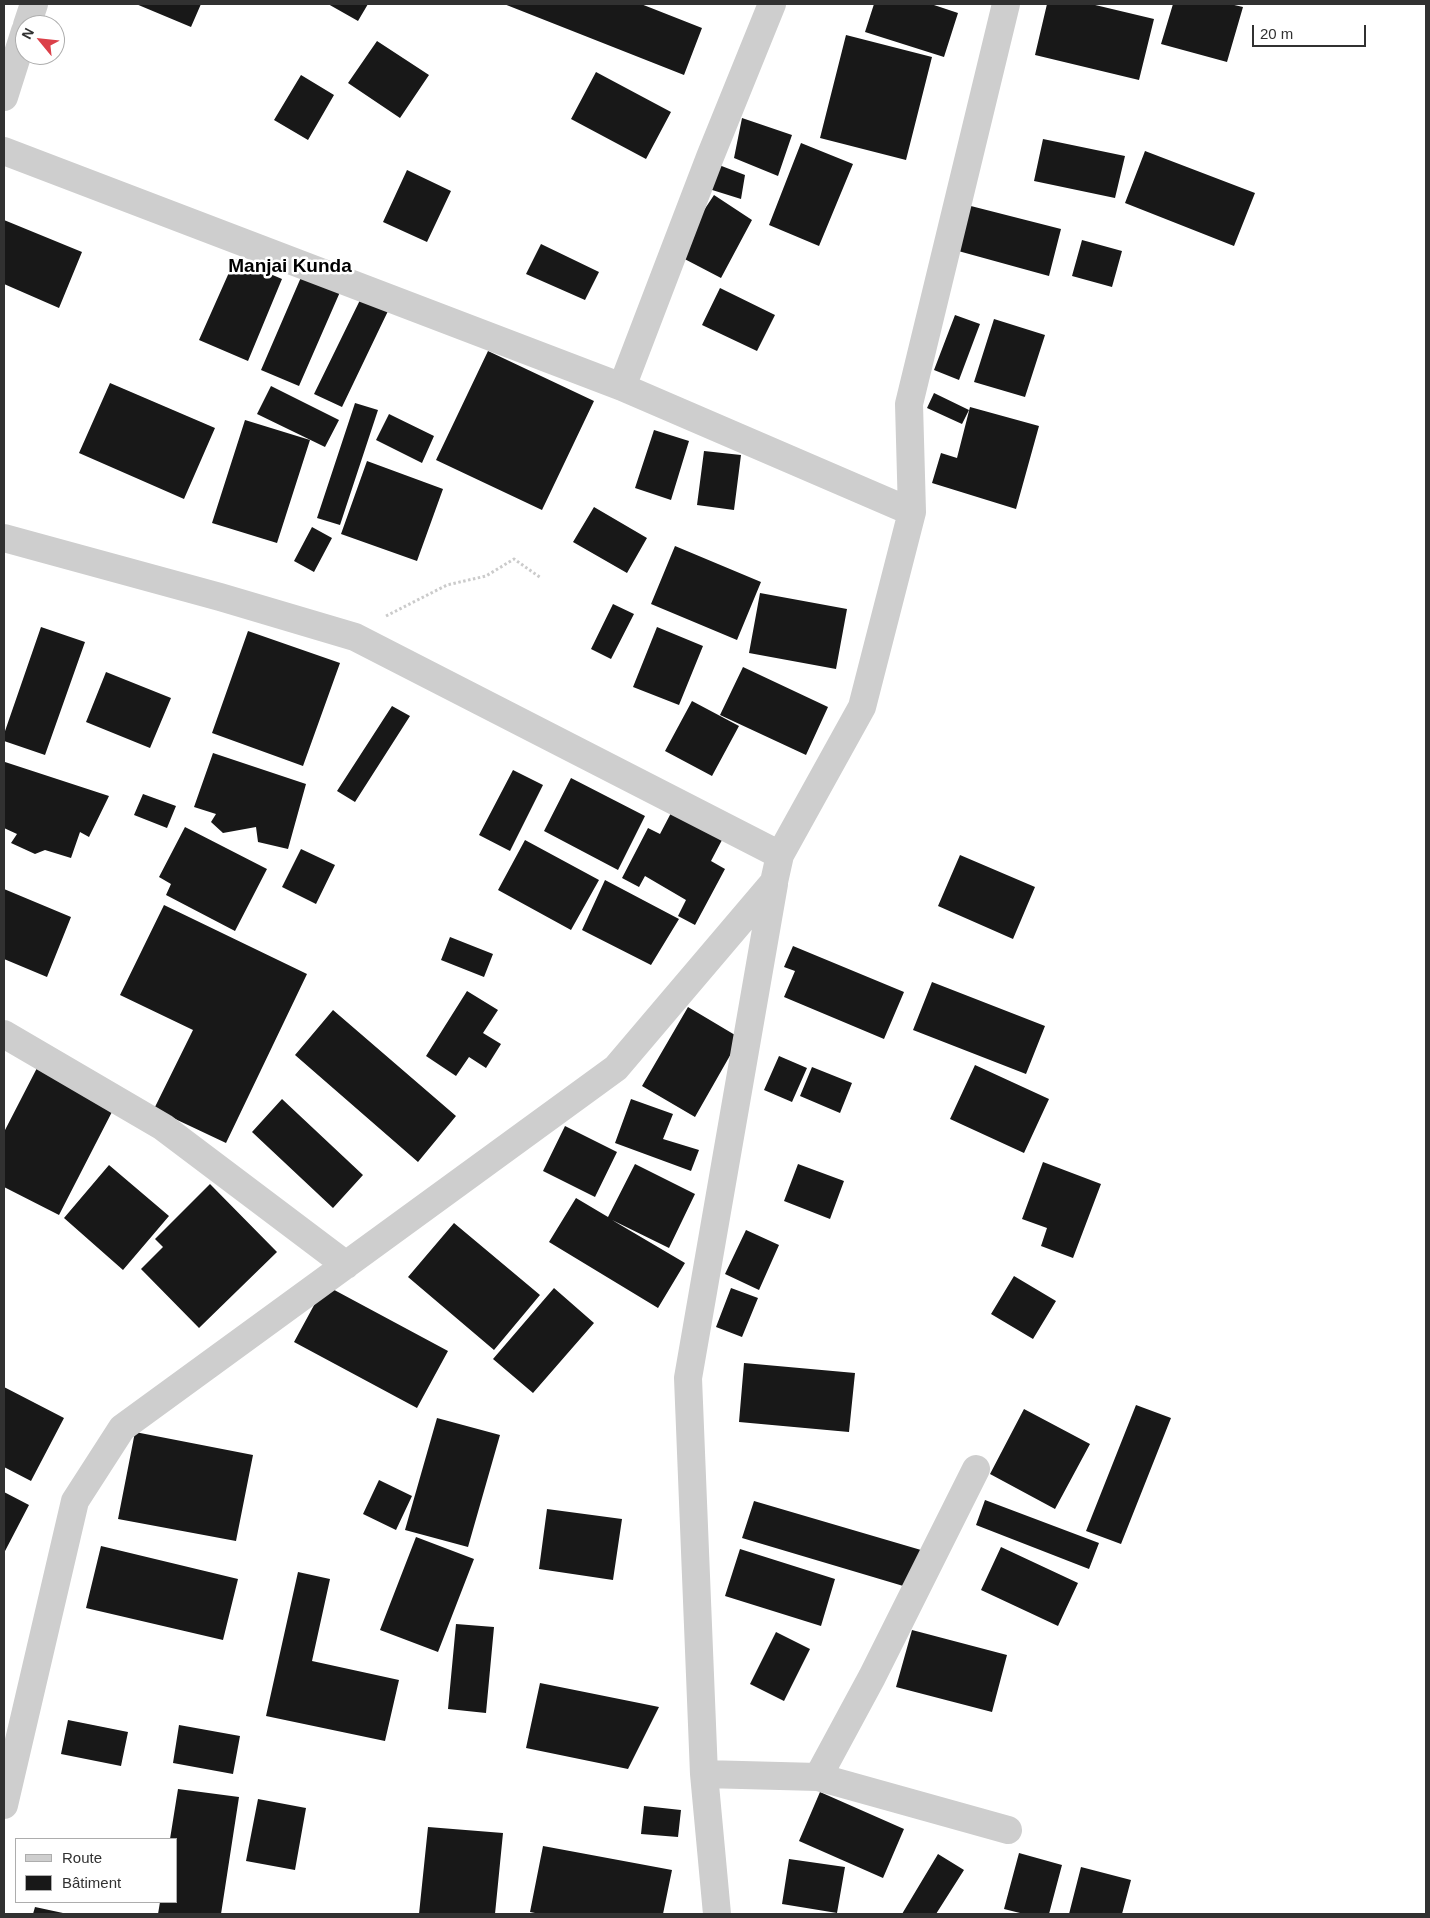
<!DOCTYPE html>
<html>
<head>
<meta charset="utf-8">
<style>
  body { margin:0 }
  #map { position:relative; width:1430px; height:1918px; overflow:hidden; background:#fff; font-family:Arial,sans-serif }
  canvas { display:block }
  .frame { position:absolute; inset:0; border:5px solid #313131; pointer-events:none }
  .legend { position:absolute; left:15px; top:1838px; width:162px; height:65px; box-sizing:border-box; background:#fff; border:1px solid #adadad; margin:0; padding:6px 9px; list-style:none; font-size:15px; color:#313131 }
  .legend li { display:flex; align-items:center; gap:10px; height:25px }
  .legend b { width:25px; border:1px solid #adadad }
  .north { position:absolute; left:15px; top:15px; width:50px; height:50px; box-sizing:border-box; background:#fff; border:1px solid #adadad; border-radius:50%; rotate:298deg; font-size:14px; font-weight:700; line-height:20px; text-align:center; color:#313131 }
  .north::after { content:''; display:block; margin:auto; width:18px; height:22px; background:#db4049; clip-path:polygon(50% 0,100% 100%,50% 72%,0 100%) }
  .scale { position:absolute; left:1252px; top:25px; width:114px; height:22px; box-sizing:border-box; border:2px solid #313131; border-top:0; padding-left:6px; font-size:15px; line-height:18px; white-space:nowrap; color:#313131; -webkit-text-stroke:4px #fff; paint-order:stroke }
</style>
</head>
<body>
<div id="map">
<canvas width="1430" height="1918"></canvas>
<div class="frame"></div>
<ul class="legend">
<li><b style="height:6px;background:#cecece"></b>Route</li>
<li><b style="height:14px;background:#181818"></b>Bâtiment</li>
</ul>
<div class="north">N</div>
<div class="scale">20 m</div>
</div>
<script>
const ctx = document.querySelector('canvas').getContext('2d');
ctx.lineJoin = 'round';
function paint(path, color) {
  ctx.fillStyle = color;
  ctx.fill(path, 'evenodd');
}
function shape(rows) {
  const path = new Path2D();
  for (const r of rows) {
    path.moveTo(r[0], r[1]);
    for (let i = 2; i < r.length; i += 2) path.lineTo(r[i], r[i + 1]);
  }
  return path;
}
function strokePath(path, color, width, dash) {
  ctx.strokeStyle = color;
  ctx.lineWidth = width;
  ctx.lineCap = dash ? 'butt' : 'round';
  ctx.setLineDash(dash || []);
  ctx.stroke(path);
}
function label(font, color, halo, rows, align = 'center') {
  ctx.font = font + ' Arial,sans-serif';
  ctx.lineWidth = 5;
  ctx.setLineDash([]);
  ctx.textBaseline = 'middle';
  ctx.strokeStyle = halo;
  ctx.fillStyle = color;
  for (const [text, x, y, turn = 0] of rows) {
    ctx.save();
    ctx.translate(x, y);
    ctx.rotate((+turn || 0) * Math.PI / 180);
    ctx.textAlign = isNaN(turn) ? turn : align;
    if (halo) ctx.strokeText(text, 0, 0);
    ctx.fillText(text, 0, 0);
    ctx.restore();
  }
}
paint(shape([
  [136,4,201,4,191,27],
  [328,4,368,4,358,21],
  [504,4,641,4,702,28,684,75],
  [874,4,931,4,958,13,944,57,865,32],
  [1047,4,1091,4,1154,19,1139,80,1035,55],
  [1173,4,1230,4,1243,7,1227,62,1161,44],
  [846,35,932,57,906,160,820,138],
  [377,41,429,75,400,118,348,83],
  [596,72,671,112,646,159,571,119],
  [301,75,334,95,308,140,274,120],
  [742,118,792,135,778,176,734,158],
  [1043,139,1125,156,1115,198,1034,181],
  [801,143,853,164,819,246,769,225],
  [1145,151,1255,193,1234,246,1125,203],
  [719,165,745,175,741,199,709,189],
  [407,170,451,191,427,242,383,222],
  [714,195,752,220,721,278,675,254],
  [963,204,1061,229,1049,276,951,249],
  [4,220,82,252,59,308,4,284],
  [1082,240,1122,251,1112,287,1072,276],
  [541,244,599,272,585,300,526,274],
  [235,259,282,279,248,361,199,340],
  [302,275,340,292,299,386,261,370],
  [720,288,775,315,757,351,702,325],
  [361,298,388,311,342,407,314,394],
  [955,315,980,324,959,380,934,370],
  [994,319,1045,335,1025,397,974,382],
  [488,351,594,401,542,510,436,460],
  [110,383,215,428,184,499,79,453],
  [271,386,339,420,325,447,257,414],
  [934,393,969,410,962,424,927,408],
  [355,403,378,410,340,525,317,518],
  [970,407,1039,426,1016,509,932,483,941,453,957,458],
  [389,414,434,436,422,463,376,440],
  [245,420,310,440,277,543,212,523],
  [654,430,689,441,671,500,635,488],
  [704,451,741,455,734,510,697,505],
  [367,461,443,489,417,561,341,534],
  [594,507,647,538,627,573,573,542],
  [312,527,332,538,314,572,294,561],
  [675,546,761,582,737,640,651,604],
  [760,593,847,609,836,669,749,653],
  [613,604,634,614,611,659,591,649],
  [41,627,85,642,45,755,4,741,4,734],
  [657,627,703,646,679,705,633,687],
  [248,631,340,663,303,766,212,733],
  [743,667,828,707,806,755,720,715],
  [106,672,171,698,150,748,86,722],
  [692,701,739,726,712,776,665,751],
  [392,706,410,716,355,802,337,791],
  [213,753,306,784,288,849,258,842,256,827,223,833,211,822,216,814,194,807],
  [5,762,109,796,89,837,80,832,71,858,45,850,35,854,11,843,17,834,4,828],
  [513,770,543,785,510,851,479,835],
  [571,778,645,816,618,870,544,831],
  [143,794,176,806,167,828,134,815],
  [671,813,722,840,711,861,725,869,695,925,678,916,686,900,645,876,639,887,622,878,648,828,660,834],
  [185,827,267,869,235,931,166,895,171,884,159,877],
  [525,840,599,880,571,930,498,890],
  [301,849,335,865,316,904,282,887],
  [960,855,1035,887,1013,939,938,906],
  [605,880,679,919,651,965,582,930],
  [4,889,71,917,47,977,4,959],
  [164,905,307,974,226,1143,154,1109,193,1030,120,995],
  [450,937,493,954,484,977,441,960],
  [793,946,904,992,884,1039,784,997,795,971,784,967],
  [932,982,1045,1026,1026,1074,913,1030],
  [467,991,498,1010,483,1033,501,1044,486,1068,469,1057,456,1076,426,1056],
  [688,1007,740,1038,695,1117,642,1086],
  [333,1010,456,1116,418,1162,295,1055],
  [779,1056,807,1068,792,1102,764,1090],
  [975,1065,1049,1099,1024,1153,950,1119],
  [812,1067,852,1083,840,1113,800,1096],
  [37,1068,114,1108,59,1215,4,1187,4,1132],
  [282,1099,363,1175,333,1208,252,1132],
  [631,1099,673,1114,663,1139,699,1150,691,1171,615,1143],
  [565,1126,617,1152,595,1197,543,1171],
  [1043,1162,1101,1184,1073,1258,1041,1246,1047,1228,1022,1219],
  [635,1164,695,1194,669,1248,612,1220,685,1263,658,1308,549,1242,576,1198,608,1217],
  [798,1164,844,1181,830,1219,784,1201],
  [109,1165,169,1216,123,1270,64,1218],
  [210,1184,277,1252,199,1328,141,1269,163,1247,155,1239],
  [454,1223,540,1295,494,1350,408,1277],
  [746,1230,779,1245,759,1290,725,1274],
  [1014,1276,1056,1301,1033,1339,991,1314],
  [325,1285,448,1351,417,1408,294,1342],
  [554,1288,594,1323,533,1393,493,1359],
  [731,1288,758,1298,742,1337,716,1327],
  [744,1363,855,1373,849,1432,739,1422],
  [4,1387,64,1418,31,1481,4,1467],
  [1136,1405,1171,1418,1121,1544,1086,1531],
  [1024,1409,1090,1444,1055,1509,990,1474],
  [437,1418,500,1435,468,1547,405,1530],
  [135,1432,253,1455,236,1541,118,1519],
  [379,1480,412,1496,396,1530,363,1514],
  [4,1492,29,1505,4,1553],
  [985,1500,1099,1543,1089,1569,976,1525],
  [754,1501,921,1550,910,1588,742,1538],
  [547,1509,622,1519,613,1580,539,1569],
  [416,1537,474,1559,438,1652,380,1630],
  [101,1546,238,1579,223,1640,86,1608],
  [1001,1547,1078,1583,1058,1626,981,1590],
  [740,1549,835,1579,821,1626,725,1596],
  [298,1572,330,1579,312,1661,399,1680,385,1741,266,1716],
  [456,1624,494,1627,486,1713,448,1709],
  [912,1630,1007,1655,992,1712,896,1687],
  [776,1632,810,1649,784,1701,750,1684],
  [540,1683,659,1707,628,1769,526,1748],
  [68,1720,128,1732,121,1766,61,1754],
  [179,1725,240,1736,233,1774,173,1763],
  [178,1789,239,1797,221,1914,158,1914,160,1902,176,1902,176,1839,170,1839],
  [820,1792,904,1829,883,1878,799,1841],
  [258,1799,306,1808,295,1870,246,1861],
  [644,1806,681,1810,678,1837,641,1834],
  [428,1827,503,1833,495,1914,419,1914],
  [543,1846,672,1870,663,1914,540,1914,530,1912],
  [1019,1853,1062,1865,1049,1914,1024,1914,1004,1909],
  [938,1854,964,1870,936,1914,902,1914],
  [789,1859,845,1867,837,1913,782,1904],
  [1081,1867,1131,1880,1122,1914,1069,1914],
  [35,1907,63,1913,62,1914,33,1914]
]), '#181818');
strokePath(shape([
  [386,616,447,585,486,576,514,559,541,578]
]), '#cbcbcb', 3, [2.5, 2.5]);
strokePath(shape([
  [772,4,710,157,622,387,912,512],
  [27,25,34,4],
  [4,97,25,31],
  [4,151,622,387],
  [4,538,220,597,355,637,780,855],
  [4,1034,163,1127,346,1265],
  [704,1774,818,1777,1008,1830],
  [818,1777,872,1677,976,1469],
  [4,1805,75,1501,122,1428,616,1068,774,882,780,855,862,707,912,512,909,404,1006,4],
  [717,1914,704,1774,688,1378,774,884]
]), '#cecece', 28);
label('bold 19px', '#000', '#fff', [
  ["Manjai Kunda",290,267]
]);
</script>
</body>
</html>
